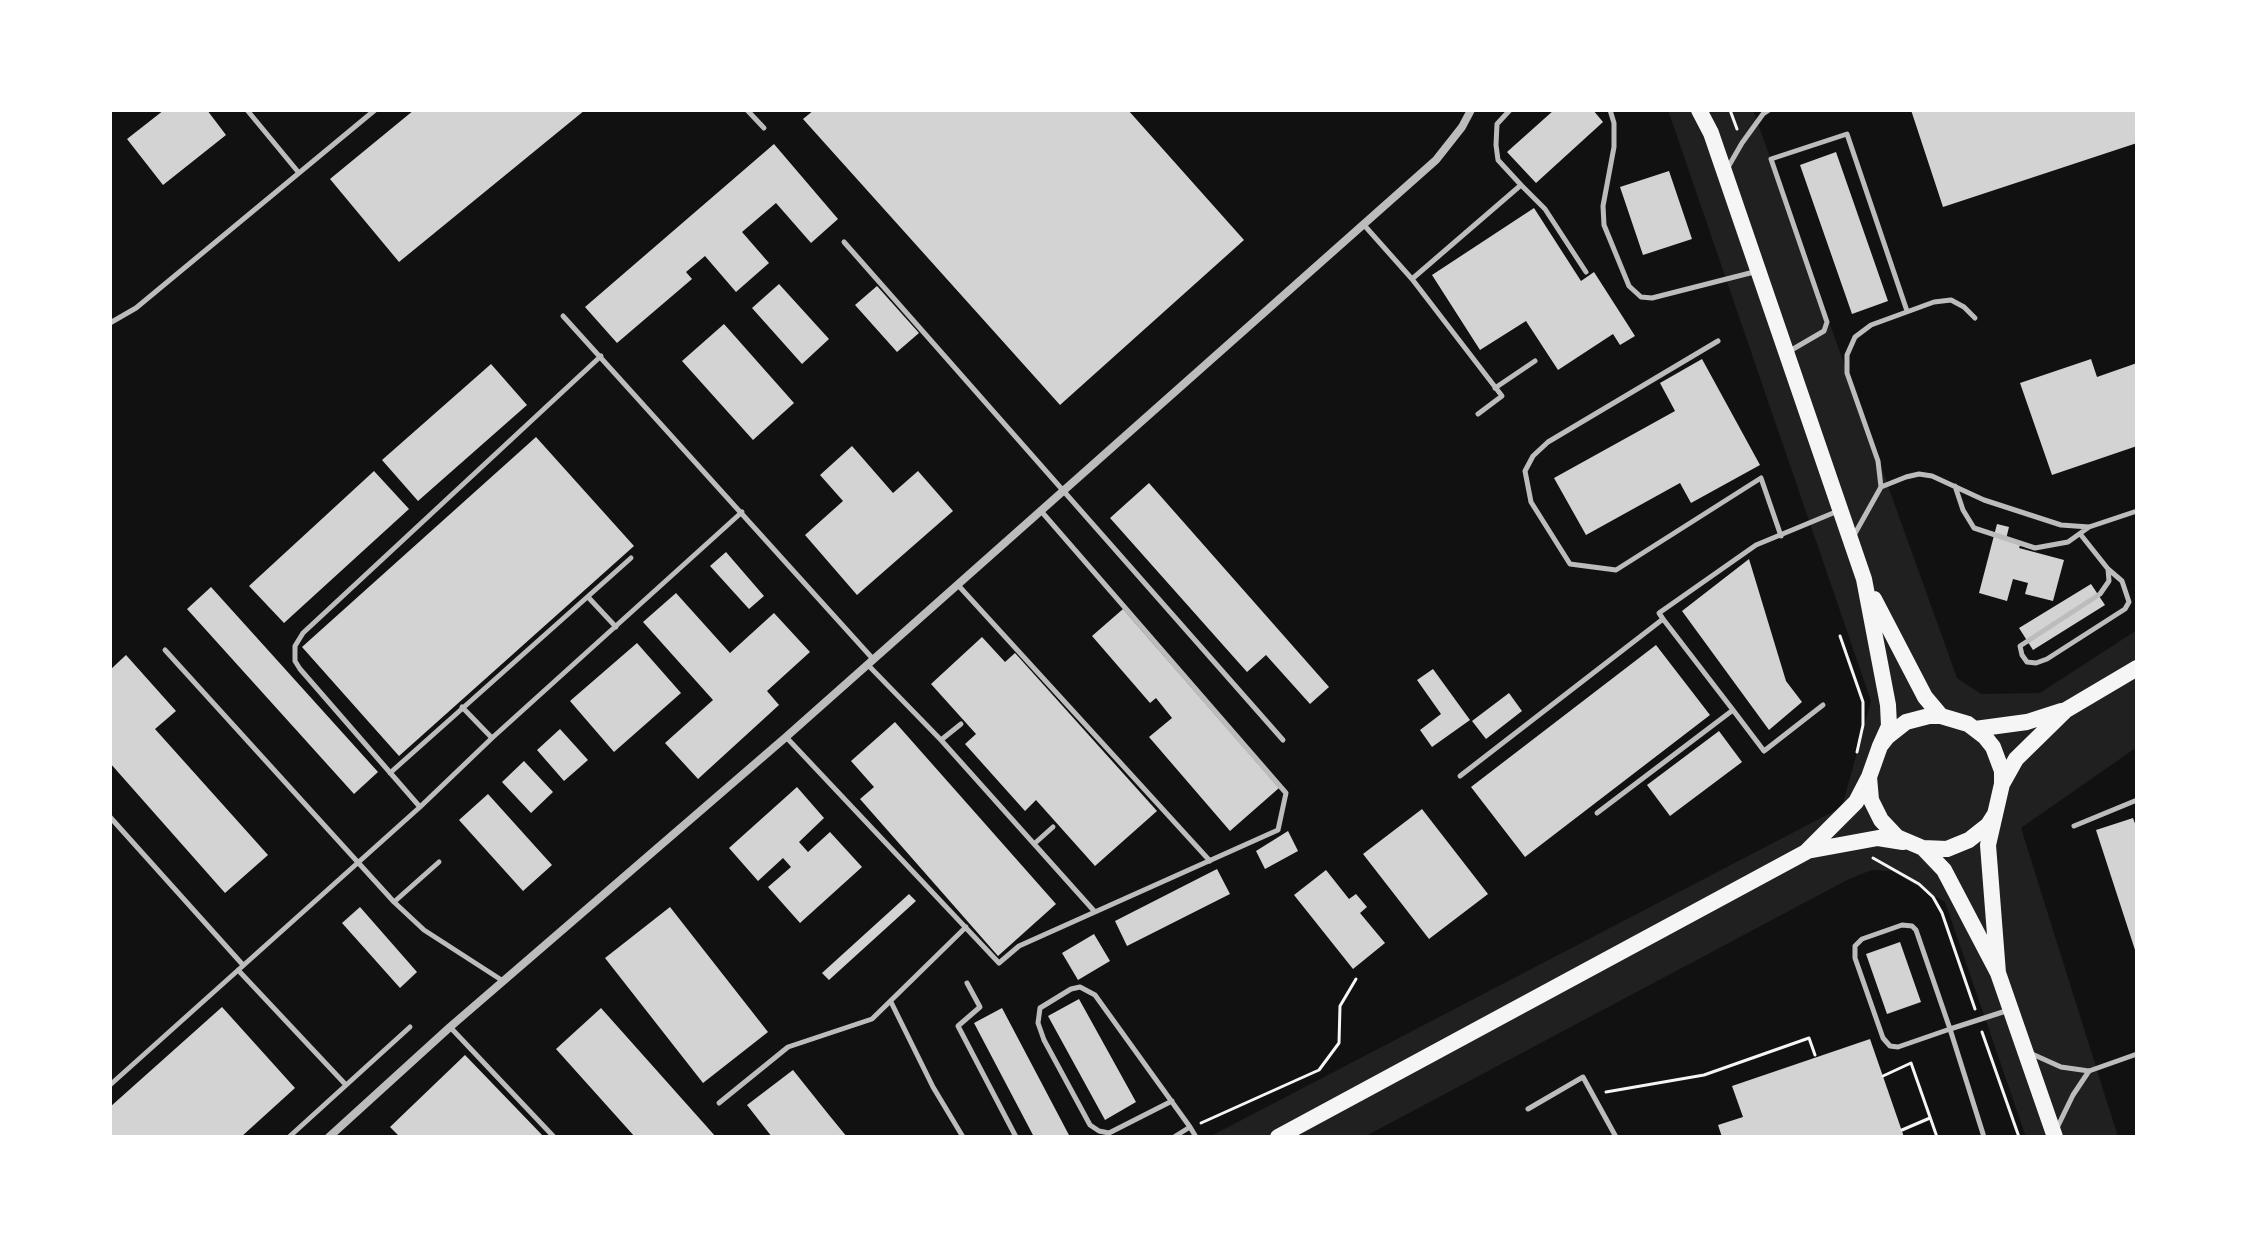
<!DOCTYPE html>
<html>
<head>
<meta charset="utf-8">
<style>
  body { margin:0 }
  #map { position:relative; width:2247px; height:1247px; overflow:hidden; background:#111; font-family:"Playfair Display",serif }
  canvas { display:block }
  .frame { position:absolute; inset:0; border:112px solid #fff; pointer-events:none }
</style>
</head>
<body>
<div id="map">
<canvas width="2247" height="1247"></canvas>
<div class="frame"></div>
</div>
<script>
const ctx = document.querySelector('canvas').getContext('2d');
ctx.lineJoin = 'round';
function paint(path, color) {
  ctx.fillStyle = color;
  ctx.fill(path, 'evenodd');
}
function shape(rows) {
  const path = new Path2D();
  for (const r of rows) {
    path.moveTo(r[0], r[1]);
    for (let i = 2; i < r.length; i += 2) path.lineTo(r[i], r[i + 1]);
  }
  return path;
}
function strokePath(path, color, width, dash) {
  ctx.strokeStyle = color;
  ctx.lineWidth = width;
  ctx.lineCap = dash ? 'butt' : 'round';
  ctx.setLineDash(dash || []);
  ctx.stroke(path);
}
paint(shape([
  [1668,110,1753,110,1957,678,1981,694,2040,693,2137,630,2137,747,2021,828,2118,1137,2026,1137,1945,902,1892,871,1872,870,1849,879,1364,1137,1209,1137,1842,807,1871,701]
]), '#202020');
paint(shape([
  [164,110,207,110,226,135,163,185,127,139],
  [414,110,585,110,399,262,330,179],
  [814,110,1128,110,1244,240,1060,405,803,119],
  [1554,110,1593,110,1603,122,1536,183,1507,152],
  [1911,110,2137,110,2137,143,1943,207],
  [774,144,838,219,811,243,776,203,742,232,769,263,736,292,705,256,686,272,692,279,617,343,585,307],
  [1836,152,1888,301,1852,314,1800,165],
  [1669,171,1692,239,1643,255,1620,187],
  [1534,208,1581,281,1594,272,1635,336,1620,345,1613,334,1558,370,1526,321,1480,350,1432,275],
  [779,284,829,339,802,364,752,308],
  [877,286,919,333,897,352,855,305],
  [724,324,794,403,753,440,682,361],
  [1702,359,1760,465,1691,503,1680,483,1586,535,1554,478,1675,411,1660,383],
  [2091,359,2097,377,2137,363,2137,446,2052,475,2020,383],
  [491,364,527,405,418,501,382,460],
  [536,437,634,546,399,756,302,647],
  [852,446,893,493,918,471,953,511,857,595,805,535,843,501,820,475],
  [374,471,409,509,284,623,249,586],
  [1149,483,1329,687,1310,704,1266,655,1247,672,1110,518],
  [1997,524,2009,527,2006,539,2021,543,2019,548,2064,560,2053,601,2025,594,2028,583,2013,579,2007,601,1979,593],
  [726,552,764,596,749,609,710,566],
  [1749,559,1786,681,1802,702,1769,730,1682,611],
  [2091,584,2105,605,2033,650,2019,628],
  [211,587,378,772,354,794,187,609],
  [676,593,730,653,774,613,810,652,767,691,779,705,698,779,665,743,713,700,643,622],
  [1123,609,1279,788,1230,831,1149,737,1172,718,1156,698,1150,703,1092,636],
  [982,637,1005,662,1015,653,1157,811,1095,866,1036,800,1025,811,965,744,976,734,931,684],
  [637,643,681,693,614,752,570,701],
  [1656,645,1710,715,1525,857,1471,787],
  [126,655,176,711,155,729,268,855,225,893,110,763,110,670],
  [1433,669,1470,720,1432,747,1420,730,1441,714,1417,680],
  [1509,693,1522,711,1486,739,1472,721],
  [895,722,1056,904,998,956,860,799,874,787,851,761],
  [560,729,588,760,564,781,537,750],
  [1719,731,1742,762,1670,816,1647,785],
  [524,761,553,792,531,813,502,782],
  [797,787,824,818,799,842,808,852,830,832,862,867,800,923,768,887,791,867,783,858,758,881,729,848],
  [488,794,552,865,523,891,459,820],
  [1422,809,1488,894,1429,939,1363,854],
  [2133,818,2137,829,2136,953,2096,830],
  [1288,831,1298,851,1265,869,1256,851],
  [1217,869,1230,894,1127,946,1115,921],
  [1326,870,1349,899,1356,894,1367,907,1360,913,1385,943,1353,969,1294,895],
  [909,894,916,901,829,980,822,973],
  [360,907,417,972,400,988,342,923],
  [670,907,768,1032,703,1083,605,958],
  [1094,934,1110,961,1078,980,1062,953],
  [1900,942,1921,1002,1887,1014,1866,954],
  [1079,999,1136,1102,1105,1120,1048,1016],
  [222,1007,295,1088,241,1137,110,1137,110,1107],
  [601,1008,716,1137,635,1137,556,1049],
  [1002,1008,1070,1137,1034,1137,974,1023],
  [1870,1039,1904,1137,1722,1137,1718,1125,1743,1117,1732,1086],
  [465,1055,544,1137,400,1137,390,1127],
  [793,1070,829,1115,847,1137,772,1137,747,1105]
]), '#d3d3d3');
strokePath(shape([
  [1730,110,1737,129],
  [1840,636,1863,702,1863,725,1857,752],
  [1873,858,1919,884,1933,897,1942,913,1975,1009],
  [1982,1032,2019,1137],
  [1883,1076,1911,1063,1937,1137],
  [1606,1092,1704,1075,1809,1038,1815,1055],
  [1201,1123,1319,1070,1339,1043,1340,1006,1356,979],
  [1902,1130,1930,1118]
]), '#f5f5f5', 3);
strokePath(shape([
  [247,110,299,173],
  [747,110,764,128],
  [1610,110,1614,123,1614,147,1603,206,1604,225,1629,286,1641,297,1652,298,1754,272],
  [1727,169,1742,143,1763,114,1769,110],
  [1521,185,1545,209,1586,272],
  [1364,225,1412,279,1521,185,1498,160,1496,145,1497,124,1510,110],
  [844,242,1283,740],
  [1412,279,1502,396,1478,414],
  [563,316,873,659],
  [110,323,136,308,375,110],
  [1718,341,1548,442,1533,456,1525,471,1531,502,1570,564,1616,570,1761,478,1781,536],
  [1788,352,1824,331,1827,322,1771,159,1847,134,1907,311],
  [1495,388,1535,361],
  [1955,486,1963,510,1974,528,2035,548,2068,542,2089,527],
  [1881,487,1906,477,1919,474,1932,476,1984,500,2061,525,2089,527,2137,511],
  [2081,535,2108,569,2122,581,2129,602,2125,609,2047,659,2036,663,2027,662,2022,655,2020,646,2100,594,2109,581,2108,569],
  [1853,537,1881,487,1878,461,1847,373,1847,355,1855,337,1871,325,1934,302,1951,300,1964,307,1975,318],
  [957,584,1210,861],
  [588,597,616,627],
  [165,650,394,902,424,930,503,981],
  [867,664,941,740,1095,912],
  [462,707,492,738],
  [1733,710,1764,751,1823,705],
  [786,737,999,963,1019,946,1278,830,1286,793,1041,511],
  [941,740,961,724],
  [390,773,631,558],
  [1460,776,1663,619,1659,613,1756,545,1838,511],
  [420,807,300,669,295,661,295,646,303,633,601,356],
  [1597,813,1733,710,1663,619],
  [110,817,243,965],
  [2074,826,2137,800],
  [1034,844,1053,827],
  [394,902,439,862],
  [238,970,346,1085],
  [967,983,980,1007,958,1026,1016,1137],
  [891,1002,933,1087,963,1137],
  [450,1027,554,1137],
  [2032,1054,2061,1067,2089,1071,2137,1054],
  [110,1085,420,807,492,738,742,512],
  [1172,1101,1109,1133,1099,1131,1090,1125,1044,1040,1038,1023,1040,1008,1071,989,1080,987,1095,995,1190,1127,1196,1137],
  [719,1103,788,1047,872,1019,966,927],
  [1528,1109,1583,1077,1616,1137],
  [2056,1130,2073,1095,2089,1071],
  [289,1137,410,1027],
  [1174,1137,1190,1127],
  [1984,1137,1950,1029,1916,930,1912,926,1902,925,1862,939,1855,946,1855,958,1883,1038,1890,1046,1898,1047,1950,1029,1978,1020,2009,1010]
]), '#bcbcbc', 5);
strokePath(shape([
  [329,1137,450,1027,786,737,1436,160,1462,127,1471,110]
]), '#bcbcbc', 8);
strokePath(shape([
  [1699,110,1711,133,1864,579,1888,705,1889,726,1880,746],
  [1874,599,1925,697,1941,716],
  [1975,729,2027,722,2061,711],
  [2002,784,2016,759,2066,710,2137,668],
  [1995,814,1988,825,1969,840,1947,849,1923,848,1897,837,1881,820,1871,800,1869,777,1880,746,1887,737,1906,722,1929,716,1941,716,1968,724,1985,737,1993,747,2002,771,2002,784,1988,845,1998,973],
  [1923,848,1944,870,1998,973,2055,1137],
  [1807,851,1878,838,1903,842],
  [1278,1137,1806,852,1856,802,1869,777]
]), '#f5f5f5', 16);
</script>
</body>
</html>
